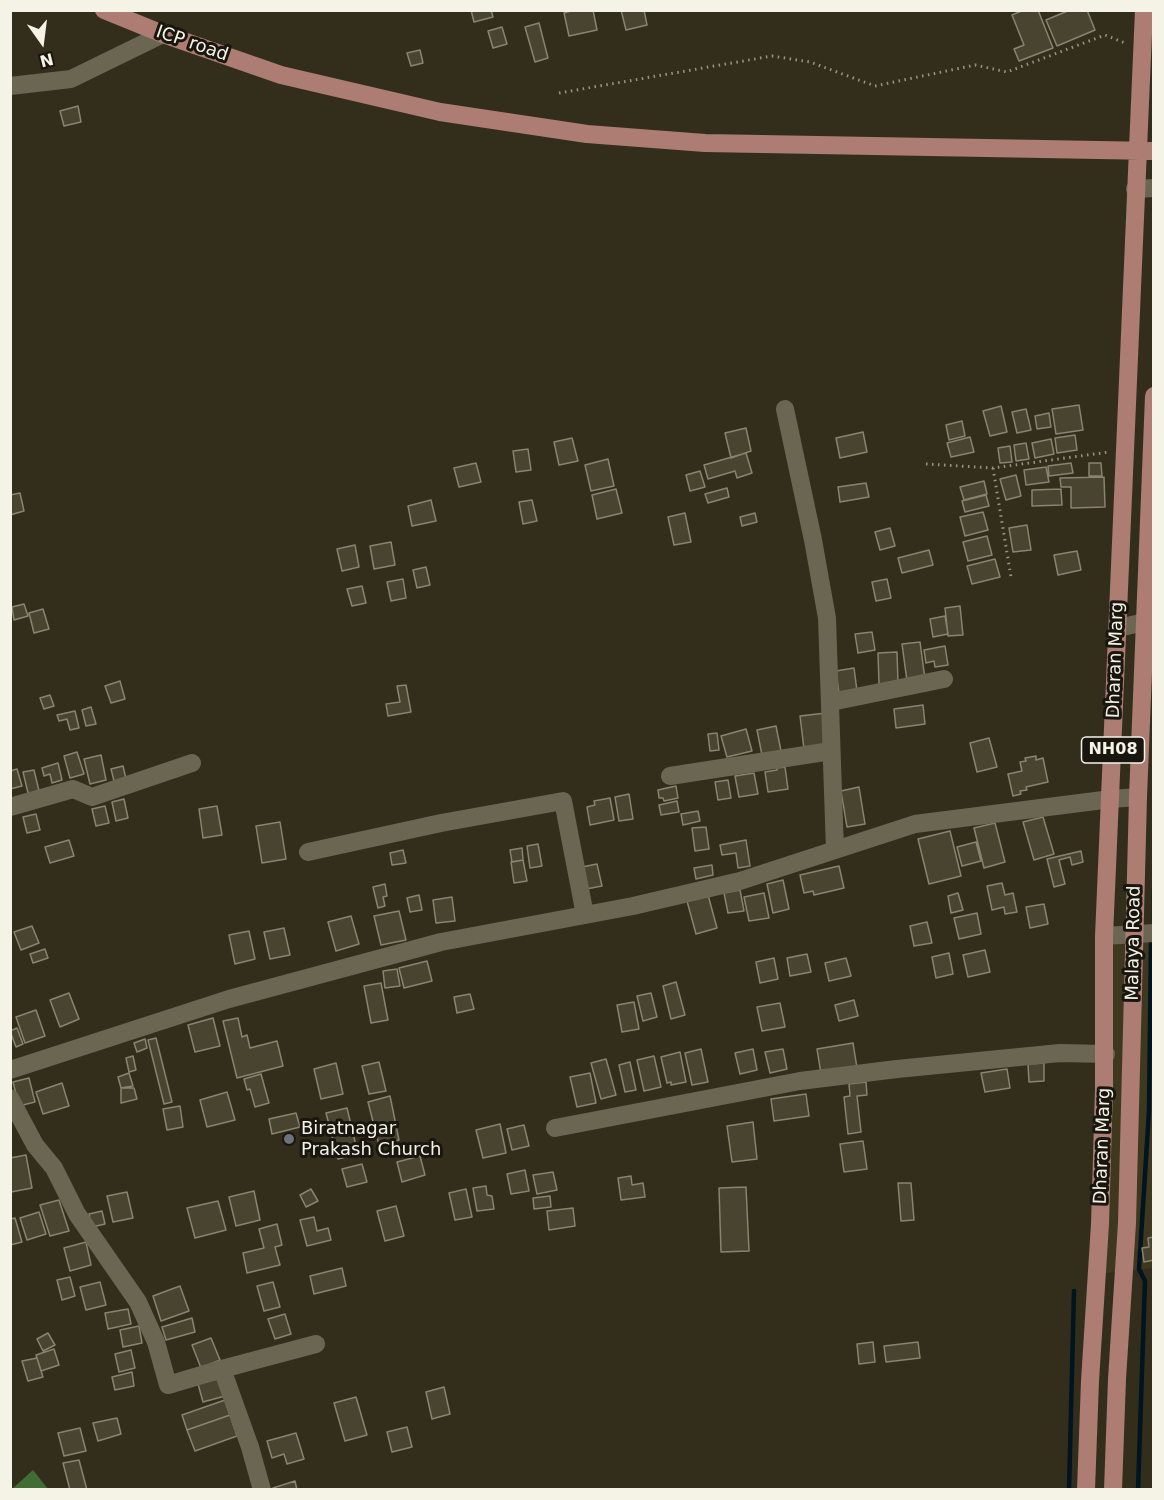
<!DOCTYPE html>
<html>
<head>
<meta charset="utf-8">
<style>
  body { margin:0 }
  #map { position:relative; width:1164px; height:1500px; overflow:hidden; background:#332e1b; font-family:"DejaVu Sans",sans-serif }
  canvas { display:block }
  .frame { position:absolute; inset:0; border:12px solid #f5f2e6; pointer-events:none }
  .north { position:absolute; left:12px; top:12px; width:60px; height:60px; -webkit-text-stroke:4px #18160e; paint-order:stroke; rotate:166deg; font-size:16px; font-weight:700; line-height:24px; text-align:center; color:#f5f2e6 }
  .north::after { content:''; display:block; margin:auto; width:21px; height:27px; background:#f5f2e6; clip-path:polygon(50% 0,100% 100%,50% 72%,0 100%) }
</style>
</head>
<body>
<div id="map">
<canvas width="1164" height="1500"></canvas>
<div class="frame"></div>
<div class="north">N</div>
</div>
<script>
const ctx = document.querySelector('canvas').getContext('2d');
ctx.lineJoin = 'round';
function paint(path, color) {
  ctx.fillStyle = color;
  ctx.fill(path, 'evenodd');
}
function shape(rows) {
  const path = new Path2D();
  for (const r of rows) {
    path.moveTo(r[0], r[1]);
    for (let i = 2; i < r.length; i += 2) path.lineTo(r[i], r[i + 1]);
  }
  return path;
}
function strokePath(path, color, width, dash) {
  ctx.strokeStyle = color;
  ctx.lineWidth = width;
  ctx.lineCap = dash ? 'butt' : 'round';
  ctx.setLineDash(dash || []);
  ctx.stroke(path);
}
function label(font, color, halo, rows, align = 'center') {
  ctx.font = font + ' "DejaVu Sans",sans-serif';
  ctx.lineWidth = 6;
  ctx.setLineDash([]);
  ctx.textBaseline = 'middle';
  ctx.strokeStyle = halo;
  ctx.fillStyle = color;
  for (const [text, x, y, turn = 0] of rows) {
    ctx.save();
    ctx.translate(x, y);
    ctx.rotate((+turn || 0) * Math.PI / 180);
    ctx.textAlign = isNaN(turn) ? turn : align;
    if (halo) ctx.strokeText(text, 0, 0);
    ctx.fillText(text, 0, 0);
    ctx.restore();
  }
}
paint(shape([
  [1153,933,1153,1268,1098,1274,1104,936]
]), '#3e381e');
paint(shape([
  [33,1470,48,1489,12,1489]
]), '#416d35');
strokePath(shape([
  [1154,889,1154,920],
  [1069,1490,1074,1291],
  [1138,1490,1145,1281,1139,1269,1149,1111,1151,939]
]), '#001521', 4.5);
const building = shape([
  [471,10,491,10,493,17,474,22,471,10],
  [574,10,593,10,597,30,569,36,564,13,574,10],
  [621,10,644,10,647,25,626,30,621,10],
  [1024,10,1038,10,1053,48,1019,61,1014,49,1024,45,1012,15,1024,10],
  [1070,10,1087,10,1095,30,1057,46,1046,20,1070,10],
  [539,23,548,58,535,62,525,27,539,23],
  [502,27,507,44,493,48,488,31,502,27],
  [420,50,423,63,411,66,407,53,420,50],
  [78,106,81,122,64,126,60,111,78,106],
  [1079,405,1083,430,1056,434,1052,409,1079,405],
  [1001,406,1007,432,990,436,983,411,1001,406],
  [1026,409,1031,430,1017,433,1012,412,1026,409],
  [1049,413,1051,427,1037,429,1035,416,1049,413],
  [962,421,965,436,949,440,946,425,962,421],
  [746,428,751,451,731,458,725,433,746,428],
  [863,432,867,452,840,458,836,438,863,432],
  [1075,435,1077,450,1057,453,1055,438,1075,435],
  [970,437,974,452,951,457,947,443,970,437],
  [572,438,578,461,559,465,554,442,572,438],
  [1051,439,1054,454,1035,458,1032,443,1051,439],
  [1026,443,1029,459,1016,461,1014,445,1026,443],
  [1010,446,1012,462,1000,463,998,448,1010,446],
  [528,449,531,470,516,472,513,451,528,449],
  [746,453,752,473,737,478,735,471,708,479,704,465,746,453],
  [608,459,614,486,591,491,585,465,608,459],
  [476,463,481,482,459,487,454,468,476,463],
  [1071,463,1073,473,1049,476,1048,466,1071,463],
  [1089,463,1101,463,1102,476,1089,476,1089,463],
  [1046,467,1049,482,1026,485,1024,470,1046,467],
  [700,471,705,487,690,491,686,475,700,471],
  [1016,475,1021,496,1006,500,1000,479,1016,475],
  [1104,477,1105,507,1071,508,1071,487,1061,487,1060,478,1104,477],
  [984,481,987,494,964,500,960,487,984,481],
  [866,483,869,497,840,502,838,487,866,483],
  [727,488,729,497,708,503,705,494,727,488],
  [616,489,622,513,597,519,592,495,616,489],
  [1061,489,1062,505,1032,506,1032,490,1061,489],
  [20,493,24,511,10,515,10,495,20,493],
  [986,495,989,506,965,512,962,501,986,495],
  [431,500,436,521,412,526,408,506,431,500],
  [532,500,537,521,523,524,519,502,532,500],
  [983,512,988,530,965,536,960,517,983,512],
  [685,513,691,542,674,545,668,517,685,513],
  [755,513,757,522,742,526,740,517,755,513],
  [1027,525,1031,550,1013,552,1009,528,1027,525],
  [890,528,895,546,880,550,875,532,890,528],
  [987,536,992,555,968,561,963,542,987,536],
  [391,542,395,565,374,569,370,546,391,542],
  [355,545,359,567,342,571,337,549,355,545],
  [929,550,933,565,902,573,898,558,929,550],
  [1077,551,1081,570,1058,575,1054,555,1077,551],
  [995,559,1000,577,972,584,967,566,995,559],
  [426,567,430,585,417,588,413,570,426,567],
  [403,579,406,598,391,601,387,582,403,579],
  [887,579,891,598,876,601,872,582,887,579],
  [362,586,366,603,352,606,347,589,362,586],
  [24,604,28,616,14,620,12,607,24,604],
  [960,606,963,635,948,636,945,608,960,606],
  [43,609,49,629,34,633,29,613,43,609],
  [945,616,948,634,933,637,930,619,945,616],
  [872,632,875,650,858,653,855,634,872,632],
  [920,642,925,679,907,681,902,644,920,642],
  [945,646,948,665,935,667,934,661,926,663,924,650,945,646],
  [897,652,898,683,879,684,878,653,897,652],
  [854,668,857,691,839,693,836,671,854,668],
  [120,681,125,699,111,703,105,686,120,681],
  [406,685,411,712,388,716,386,704,400,702,397,686,406,685],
  [50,695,54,706,44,709,40,698,50,695],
  [923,705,925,724,896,728,894,709,923,705],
  [91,707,96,724,86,726,82,710,91,707],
  [75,711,79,728,70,730,67,719,59,721,57,715,75,711],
  [826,713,829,747,804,749,800,716,826,713],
  [776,726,781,751,762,755,757,730,776,726],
  [746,729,752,751,727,757,721,736,746,729],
  [717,733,719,750,710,751,708,734,717,733],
  [989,738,997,767,977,772,970,743,989,738],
  [77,752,84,774,70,778,64,756,77,752],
  [101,755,106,780,90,784,84,759,101,755],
  [1036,756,1036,760,1043,758,1048,782,1026,787,1027,790,1020,791,1021,794,1013,796,1008,774,1022,771,1020,762,1026,761,1025,758,1036,756],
  [58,763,62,780,52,783,50,774,44,776,42,768,58,763],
  [123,766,126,779,114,781,111,769,123,766],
  [785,767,788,789,768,792,765,772,777,770,777,768,785,767],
  [17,769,22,786,10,789,10,771,17,769],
  [34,770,40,795,29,797,23,772,34,770],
  [754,773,758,794,739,797,735,776,754,773],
  [728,780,731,798,718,800,715,782,728,780],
  [676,786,678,798,664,801,663,798,659,798,658,790,676,786],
  [859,787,865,824,847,827,841,791,859,787],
  [629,794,633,819,619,821,615,797,629,794],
  [610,798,614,820,590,825,587,807,595,805,594,801,610,798],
  [124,799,128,818,116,821,112,802,124,799],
  [677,801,679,812,661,815,659,805,677,801],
  [105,806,109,823,96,826,92,809,105,806],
  [217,806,222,835,203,838,199,809,217,806],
  [698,811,700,821,683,825,681,814,698,811],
  [36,814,40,830,27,833,23,817,36,814],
  [1043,817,1054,854,1034,860,1023,822,1043,817],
  [280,822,286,859,262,863,256,826,280,822],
  [995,823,1005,862,984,868,974,828,995,823],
  [706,827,709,849,695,851,692,828,706,827],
  [950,831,961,876,929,884,918,839,950,831],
  [69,840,74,856,50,863,45,847,69,840],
  [746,840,750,866,738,868,736,853,722,855,720,845,746,840],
  [976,842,981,861,962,866,957,847,976,842],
  [538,844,542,866,530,868,527,846,538,844],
  [522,848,523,860,512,862,510,850,522,848],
  [403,850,406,863,392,865,390,853,403,850],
  [1081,851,1083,862,1072,865,1070,857,1059,860,1065,884,1054,887,1047,859,1081,851],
  [523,860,527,881,514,883,511,862,523,860],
  [597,864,602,886,586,889,582,867,597,864],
  [712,865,713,875,696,879,694,868,712,865],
  [839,866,844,888,814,895,813,891,804,893,800,875,839,866],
  [783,880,789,909,773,913,767,884,783,880],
  [1002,883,1005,895,1013,893,1017,912,1005,914,1004,907,992,910,987,886,1002,883],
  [385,884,387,896,383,897,385,906,378,908,373,887,385,884],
  [740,890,744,911,728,913,724,893,740,890],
  [764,893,769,918,749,921,744,897,764,893],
  [958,893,963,910,951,913,948,896,958,893],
  [419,895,422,910,410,912,407,898,419,895],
  [708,895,717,928,696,934,687,901,708,895],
  [452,897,455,921,436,923,433,900,452,897],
  [1044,904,1048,924,1030,928,1026,907,1044,904],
  [399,911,406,940,381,945,374,916,399,911],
  [977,913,981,934,959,939,954,918,977,913],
  [351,916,359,944,336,951,328,922,351,916],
  [927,922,932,943,914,946,910,926,927,922],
  [32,926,39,943,21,950,14,932,32,926],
  [284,928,290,955,270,959,264,932,284,928],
  [249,931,255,959,235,964,229,935,249,931],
  [45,949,48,958,33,963,30,954,45,949],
  [985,950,990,972,968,977,963,955,985,950],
  [949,953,953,974,936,978,932,957,949,953],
  [807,954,811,972,790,976,787,958,807,954],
  [774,958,778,979,760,983,756,962,774,958],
  [846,958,851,976,829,981,825,963,846,958],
  [427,961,432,981,404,988,399,968,427,961],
  [397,969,400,986,385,988,383,971,397,969],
  [676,982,685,1015,671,1019,663,986,676,982],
  [381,983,388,1020,371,1023,364,986,381,983],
  [69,993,79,1019,60,1027,50,1000,69,993],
  [651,993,657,1017,643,1021,637,996,651,993],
  [470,994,474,1009,457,1013,454,997,470,994],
  [854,1000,858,1016,839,1021,835,1005,854,1000],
  [634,1002,639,1029,622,1032,617,1005,634,1002],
  [780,1003,785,1027,762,1031,757,1007,780,1003],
  [36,1010,45,1036,25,1043,16,1017,36,1010],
  [213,1018,220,1046,195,1052,188,1025,213,1018],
  [238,1018,242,1037,247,1035,250,1048,277,1041,283,1066,237,1078,223,1021,238,1018],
  [17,1028,23,1044,16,1047,10,1031,17,1028],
  [156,1038,172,1102,164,1104,148,1040,156,1038],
  [145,1039,147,1048,137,1052,134,1043,145,1039],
  [853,1043,857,1068,821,1074,817,1049,853,1043],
  [701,1049,708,1082,692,1085,685,1053,701,1049],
  [753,1049,757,1070,740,1074,735,1053,753,1049],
  [783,1049,787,1069,770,1073,765,1052,783,1049],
  [680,1052,686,1082,671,1085,671,1082,667,1083,661,1057,680,1052],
  [133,1056,136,1070,129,1072,126,1058,133,1056],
  [654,1056,661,1087,644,1091,637,1060,654,1056],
  [606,1059,616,1095,601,1099,591,1063,606,1059],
  [379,1062,386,1091,369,1094,362,1066,379,1062],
  [630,1062,636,1090,625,1092,619,1065,630,1062],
  [336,1063,343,1094,321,1099,314,1069,336,1063],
  [1044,1063,1044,1081,1029,1082,1028,1064,1044,1063],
  [1007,1069,1010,1088,985,1092,981,1073,1007,1069],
  [129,1073,133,1086,121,1088,118,1077,129,1073],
  [590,1073,596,1103,577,1107,570,1077,590,1073],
  [261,1074,269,1103,255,1107,250,1089,247,1090,244,1079,261,1074],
  [29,1078,35,1102,19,1106,13,1082,29,1078],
  [866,1082,867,1095,857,1096,861,1132,848,1134,844,1097,850,1096,849,1084,866,1082],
  [62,1083,69,1106,43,1114,36,1092,62,1083],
  [121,1088,134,1088,137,1099,121,1103,121,1088],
  [227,1092,235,1120,207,1127,200,1100,227,1092],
  [806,1094,809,1116,774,1121,771,1099,806,1094],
  [390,1096,399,1140,379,1145,368,1102,390,1096],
  [180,1106,183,1127,167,1130,163,1109,180,1106],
  [347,1108,358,1154,338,1159,326,1113,347,1108],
  [296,1113,300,1127,272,1134,269,1119,296,1113],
  [753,1122,757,1159,732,1162,727,1126,753,1122],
  [500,1124,506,1153,483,1158,476,1130,500,1124],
  [524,1125,529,1146,512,1150,507,1129,524,1125],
  [863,1141,867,1169,844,1172,840,1144,863,1141],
  [26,1155,32,1188,11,1192,10,1158,26,1155],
  [420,1156,425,1175,402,1182,397,1162,420,1156],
  [362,1164,367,1182,347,1187,342,1169,362,1164],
  [525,1170,529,1191,511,1194,507,1174,525,1170],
  [553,1172,557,1190,537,1194,533,1175,553,1172],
  [631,1176,632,1185,643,1183,645,1197,621,1200,618,1178,631,1176],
  [898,1183,911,1183,914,1220,901,1221,898,1183],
  [486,1186,487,1195,492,1196,494,1209,477,1211,473,1188,486,1186],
  [746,1187,749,1251,721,1252,719,1188,746,1187],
  [311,1189,318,1201,306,1207,300,1195,311,1189],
  [466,1189,472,1217,455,1220,449,1193,466,1189],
  [254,1191,260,1220,236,1226,229,1197,254,1191],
  [127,1192,133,1218,113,1222,107,1196,127,1192],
  [550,1196,551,1207,534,1209,533,1198,550,1196],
  [59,1200,69,1231,50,1236,40,1205,59,1200],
  [218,1201,226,1230,195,1238,187,1208,218,1201],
  [396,1206,404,1236,385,1241,377,1211,396,1206],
  [573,1208,575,1226,549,1230,547,1211,573,1208],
  [102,1211,105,1224,92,1227,89,1214,102,1211],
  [39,1212,46,1234,27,1240,20,1218,39,1212],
  [314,1217,317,1231,328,1228,331,1240,307,1246,300,1220,314,1217],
  [15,1218,22,1242,10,1245,10,1219,15,1218],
  [277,1224,282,1245,275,1247,280,1265,247,1273,243,1253,264,1248,259,1229,277,1224],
  [1154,1237,1154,1260,1144,1262,1142,1248,1149,1247,1148,1238,1154,1237],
  [86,1242,91,1265,70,1271,64,1248,86,1242],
  [342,1268,346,1286,314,1294,310,1276,342,1268],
  [70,1277,75,1296,62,1300,57,1280,70,1277],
  [100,1282,106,1305,86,1310,80,1287,100,1282],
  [273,1282,280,1307,264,1311,257,1286,273,1282],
  [180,1286,189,1311,161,1321,153,1296,180,1286],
  [128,1309,131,1324,108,1329,105,1313,128,1309],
  [285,1314,291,1334,275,1339,268,1319,285,1314],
  [192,1318,195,1332,166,1340,162,1327,192,1318],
  [139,1326,142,1343,123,1347,120,1330,139,1326],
  [48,1333,55,1345,43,1351,37,1339,48,1333],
  [211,1338,220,1360,201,1368,192,1345,211,1338],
  [873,1342,875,1362,859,1364,857,1344,873,1342],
  [918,1342,920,1358,886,1362,884,1346,918,1342],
  [54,1349,59,1365,41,1371,36,1355,54,1349],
  [131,1350,135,1368,119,1372,115,1354,131,1350],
  [37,1358,43,1377,28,1381,22,1361,37,1358],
  [132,1372,134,1386,115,1390,112,1377,132,1372],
  [220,1378,225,1396,203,1402,198,1384,220,1378],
  [444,1387,450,1414,432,1419,426,1392,444,1387],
  [356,1397,367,1435,345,1441,334,1403,356,1397],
  [225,1400,230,1415,187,1430,182,1415,225,1400],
  [230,1415,237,1436,195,1451,187,1430,230,1415],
  [117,1418,121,1434,98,1441,93,1423,117,1418],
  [407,1427,412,1447,392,1452,387,1432,407,1427],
  [80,1428,86,1451,64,1456,58,1433,80,1428],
  [296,1433,304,1459,287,1464,284,1454,272,1458,267,1441,296,1433],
  [79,1460,87,1490,70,1490,63,1463,79,1460],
  [295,1481,297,1490,274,1490,273,1488,295,1481]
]);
paint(building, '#484430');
strokePath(building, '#89846f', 1.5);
strokePath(shape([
  [559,93,772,56,810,62,875,86,975,65,1007,72,1105,35,1125,43],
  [926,464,993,468,1109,452],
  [993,468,1011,577]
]), '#989484', 3, [1.5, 4.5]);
strokePath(shape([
  [10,86,71,79,163,34],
  [1135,189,1154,188],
  [785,409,813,540,827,618,835,850],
  [1118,628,1154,620],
  [831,702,944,679],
  [670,776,831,751],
  [10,807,73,789,92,797,192,763],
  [308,852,441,823,563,801,585,915],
  [1104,936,1154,933],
  [10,1070,229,999,441,942,633,906,740,881,915,824,1111,799,1138,797],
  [10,1098,35,1145,54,1168,77,1214,138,1302,156,1342,168,1385,222,1369,250,1447,262,1490],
  [555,1128,800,1081,897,1069,1060,1053,1106,1054],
  [222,1369,316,1344]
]), '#6b6651', 18);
strokePath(shape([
  [104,10,163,34,281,75,440,112,587,134,705,143,1154,151],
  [1086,1490,1090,1381,1100,1224,1104,1089,1104,936,1144,10],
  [1113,1490,1117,1379,1127,1223,1138,797,1154,396]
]), '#ad7c73', 18);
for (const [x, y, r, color] of [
  [289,1139,6,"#6b7280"]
]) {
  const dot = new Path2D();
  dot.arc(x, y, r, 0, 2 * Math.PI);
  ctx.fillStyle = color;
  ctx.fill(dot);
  strokePath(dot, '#18160e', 2);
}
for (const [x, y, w] of [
  [1113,750,63]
]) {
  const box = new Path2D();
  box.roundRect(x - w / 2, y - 13, w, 26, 4.5);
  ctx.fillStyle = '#18160e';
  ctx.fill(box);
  strokePath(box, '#f5f2e6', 1.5);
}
label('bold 16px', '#f5f2e6', null, [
  ["NH08",1113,750]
]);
label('18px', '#f5f2e6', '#18160e', [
  ["ICP road",192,44,19],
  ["Dharan Marg",1116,660,-88],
  ["Malaya Road",1134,943,-89],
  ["Dharan Marg",1103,1146,-88]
]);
label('18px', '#f5f2e6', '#18160e', [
  ["Biratnagar",301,1129],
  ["Prakash Church",301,1150]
], 'left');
</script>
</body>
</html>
